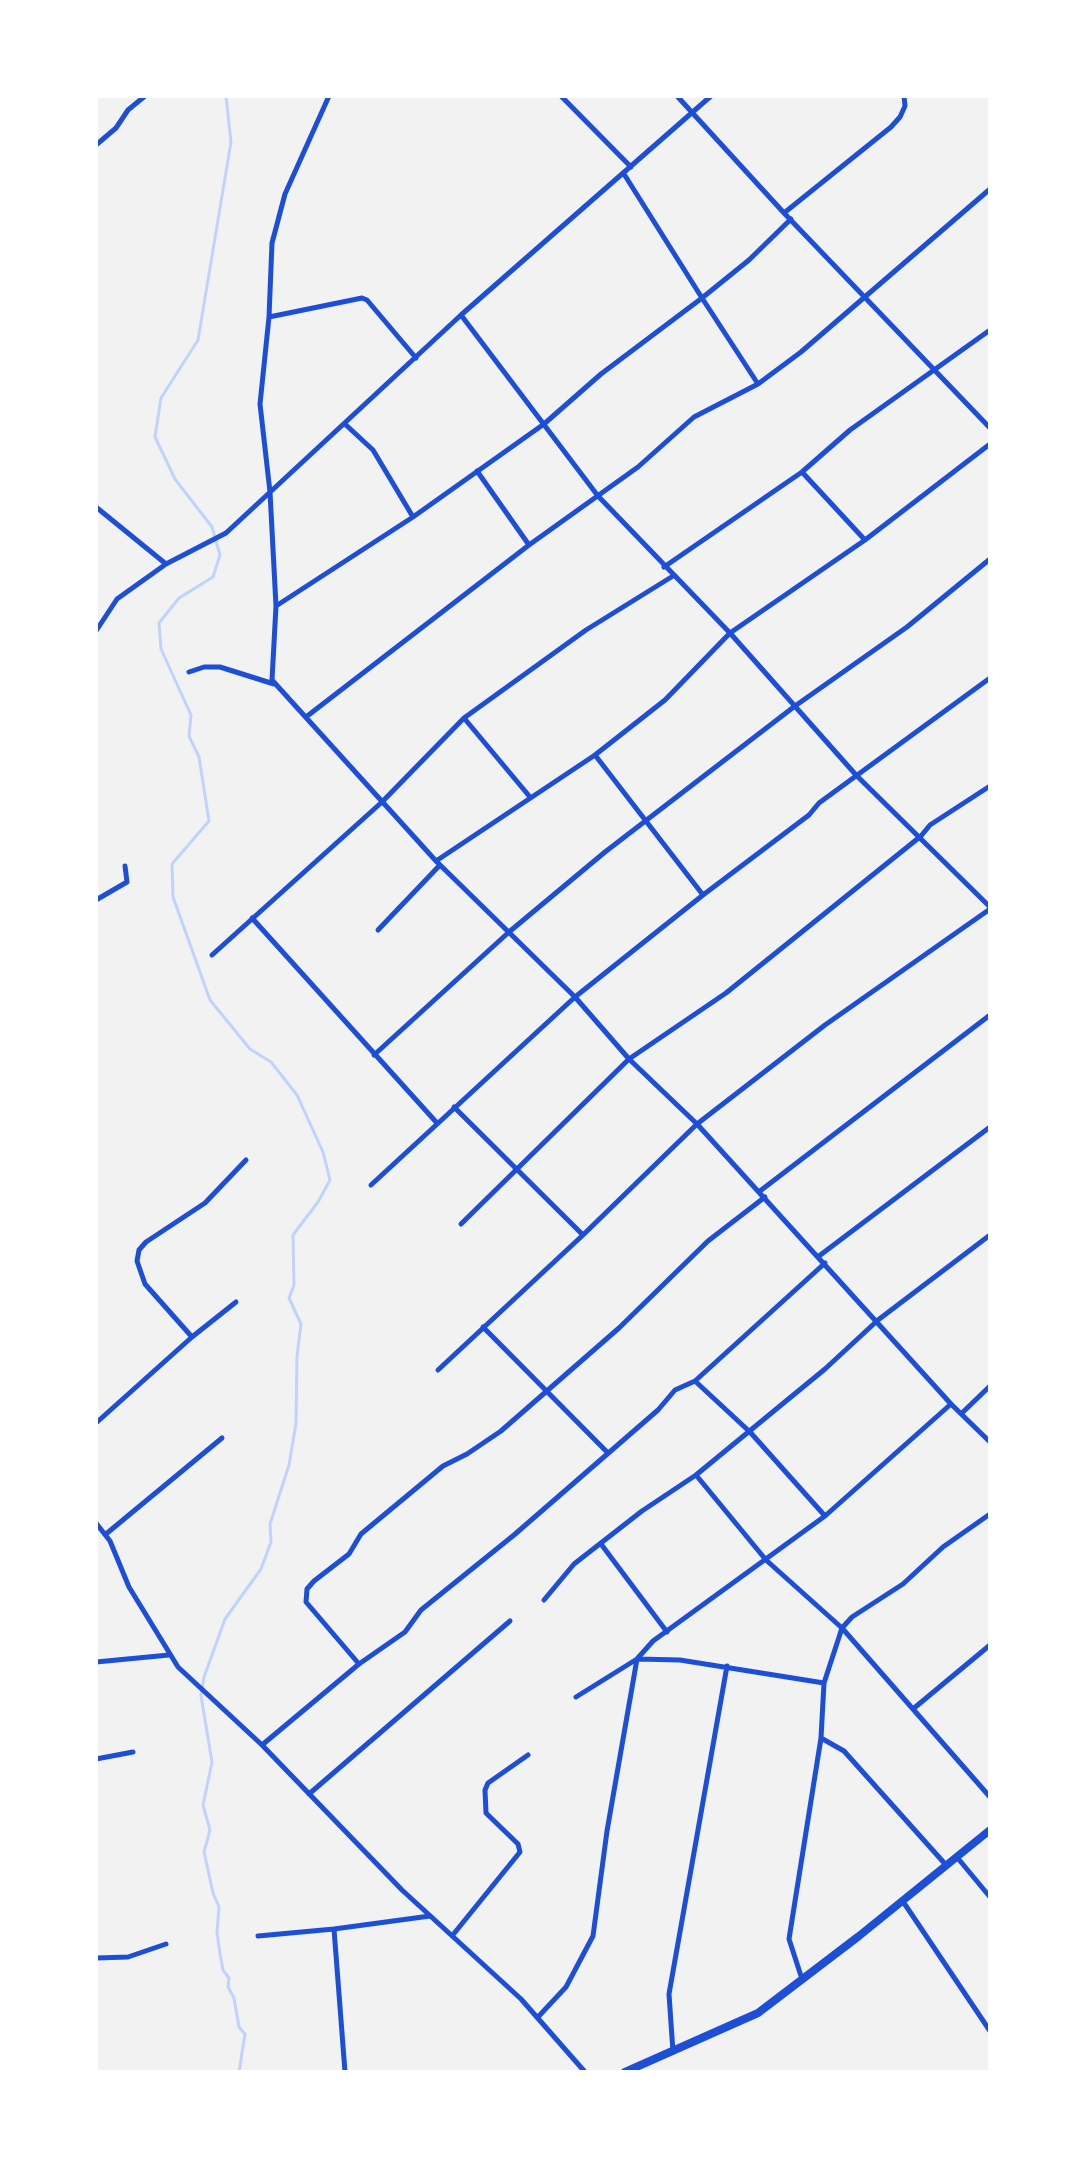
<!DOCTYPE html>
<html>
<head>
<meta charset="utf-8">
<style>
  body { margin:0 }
  #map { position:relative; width:1086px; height:2168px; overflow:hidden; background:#f2f2f2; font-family:"DM Sans",sans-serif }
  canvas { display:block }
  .frame { position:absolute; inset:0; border:98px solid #fff; pointer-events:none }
</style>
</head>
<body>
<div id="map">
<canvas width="1086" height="2168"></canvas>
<div class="frame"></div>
</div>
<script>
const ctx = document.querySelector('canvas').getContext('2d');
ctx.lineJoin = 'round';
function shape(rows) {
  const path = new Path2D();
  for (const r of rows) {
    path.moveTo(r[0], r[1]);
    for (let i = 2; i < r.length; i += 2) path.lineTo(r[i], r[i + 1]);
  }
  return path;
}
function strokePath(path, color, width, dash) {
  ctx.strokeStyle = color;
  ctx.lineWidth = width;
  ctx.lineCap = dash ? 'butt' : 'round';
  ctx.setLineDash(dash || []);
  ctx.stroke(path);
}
strokePath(shape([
  [226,96,231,142,198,340,161,398,155,437,175,479,212,527,220,555,213,577,179,598,159,623,161,649,191,715,189,736,199,757,209,821,172,864,173,897,210,1000,250,1049,271,1062,297,1095,323,1152,330,1180,318,1202,293,1235,294,1285,289,1298,301,1324,297,1356,296,1423,289,1465,270,1524,271,1542,261,1569,225,1619,204,1677,201,1696,212,1762,203,1805,210,1830,204,1852,213,1893,219,1907,217,1932,220,1954,223,1970,229,1978,228,1987,234,1998,239,2027,245,2034,239,2072]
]), '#bfd3fe', 3);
strokePath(shape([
  [329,96,285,194,272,243,269,317,260,404,270,492,276,606,272,680,436,861,575,997,629,1059,697,1124,951,1404,990,1442],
  [561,96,631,167],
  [677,96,784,213,990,428],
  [96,145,116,128,128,110,145,96],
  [624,174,702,298,749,260,791,219],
  [784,213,891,127,900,117,905,106,904,96],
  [461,315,598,496,730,633,856,775,990,907],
  [269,317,362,298,367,300,416,358],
  [346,425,373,450,413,517],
  [477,471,529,545],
  [802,472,865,540],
  [96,507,166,564,226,533,461,315,711,96],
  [664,567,802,472,850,430,990,330],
  [276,606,413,517,544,424,601,374,702,298,758,384],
  [96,631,117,599,166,564],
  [189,672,204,667,220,667,274,684],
  [306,717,529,545,638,467,694,417,758,384,801,352,990,189],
  [464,718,530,797],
  [595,755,703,895],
  [436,861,595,755,665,700,730,633,865,540,990,444],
  [96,900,127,882,125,866],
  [252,918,437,1123],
  [378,930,440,865],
  [212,955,382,802,464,718,586,630,673,576],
  [374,1055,509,932,605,852,795,706,907,627,990,559],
  [454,1107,583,1235],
  [371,1185,575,997,703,895,809,815,819,803,990,678],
  [760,1191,990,1015],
  [461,1224,629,1059,726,993,921,836,930,825,990,786],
  [819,1256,990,1127],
  [483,1327,607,1452],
  [192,1337,145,1284,137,1261,139,1250,146,1242,205,1203,246,1160],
  [438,1370,583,1235,697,1124,825,1025,990,909],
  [695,1381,750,1432,825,1516],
  [962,1413,990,1386],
  [96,1423,192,1337,236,1302],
  [696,1475,766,1560,842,1628,990,1797],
  [96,1523,110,1541,129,1587,178,1667,262,1745,402,1890,521,1999,585,2072],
  [106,1534,222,1438],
  [601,1544,667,1632],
  [544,1600,574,1564,642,1511,696,1475,825,1369,878,1320,990,1235],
  [96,1662,169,1655],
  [359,1664,306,1602,307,1589,314,1581,349,1554,361,1534,443,1466,467,1454,501,1431,619,1328,708,1241,765,1197],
  [576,1697,637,1659,680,1660,824,1683],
  [913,1709,990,1645],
  [821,1738,844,1751,946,1865],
  [262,1745,359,1664,405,1632,421,1610,514,1535,658,1410,675,1390,695,1381,825,1263],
  [96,1759,133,1752],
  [309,1794,510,1621],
  [956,1856,990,1897],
  [902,1900,990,2031],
  [334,1929,345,2072],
  [258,1936,334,1929,430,1916],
  [452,1936,520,1852,518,1844,486,1813,485,1790,488,1783,528,1755],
  [96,1958,128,1957,166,1944],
  [802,1979,789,1939,821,1738,824,1683,842,1628,852,1617,903,1584,943,1547,990,1514],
  [538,2017,566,1987,593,1936,607,1831,637,1659,653,1641,825,1516,951,1404],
  [673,2052,669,1994,727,1666]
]), '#1d4ed8', 5);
strokePath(shape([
  [625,2072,758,2013,859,1936,990,1830]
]), '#1d4ed8', 8);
</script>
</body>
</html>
